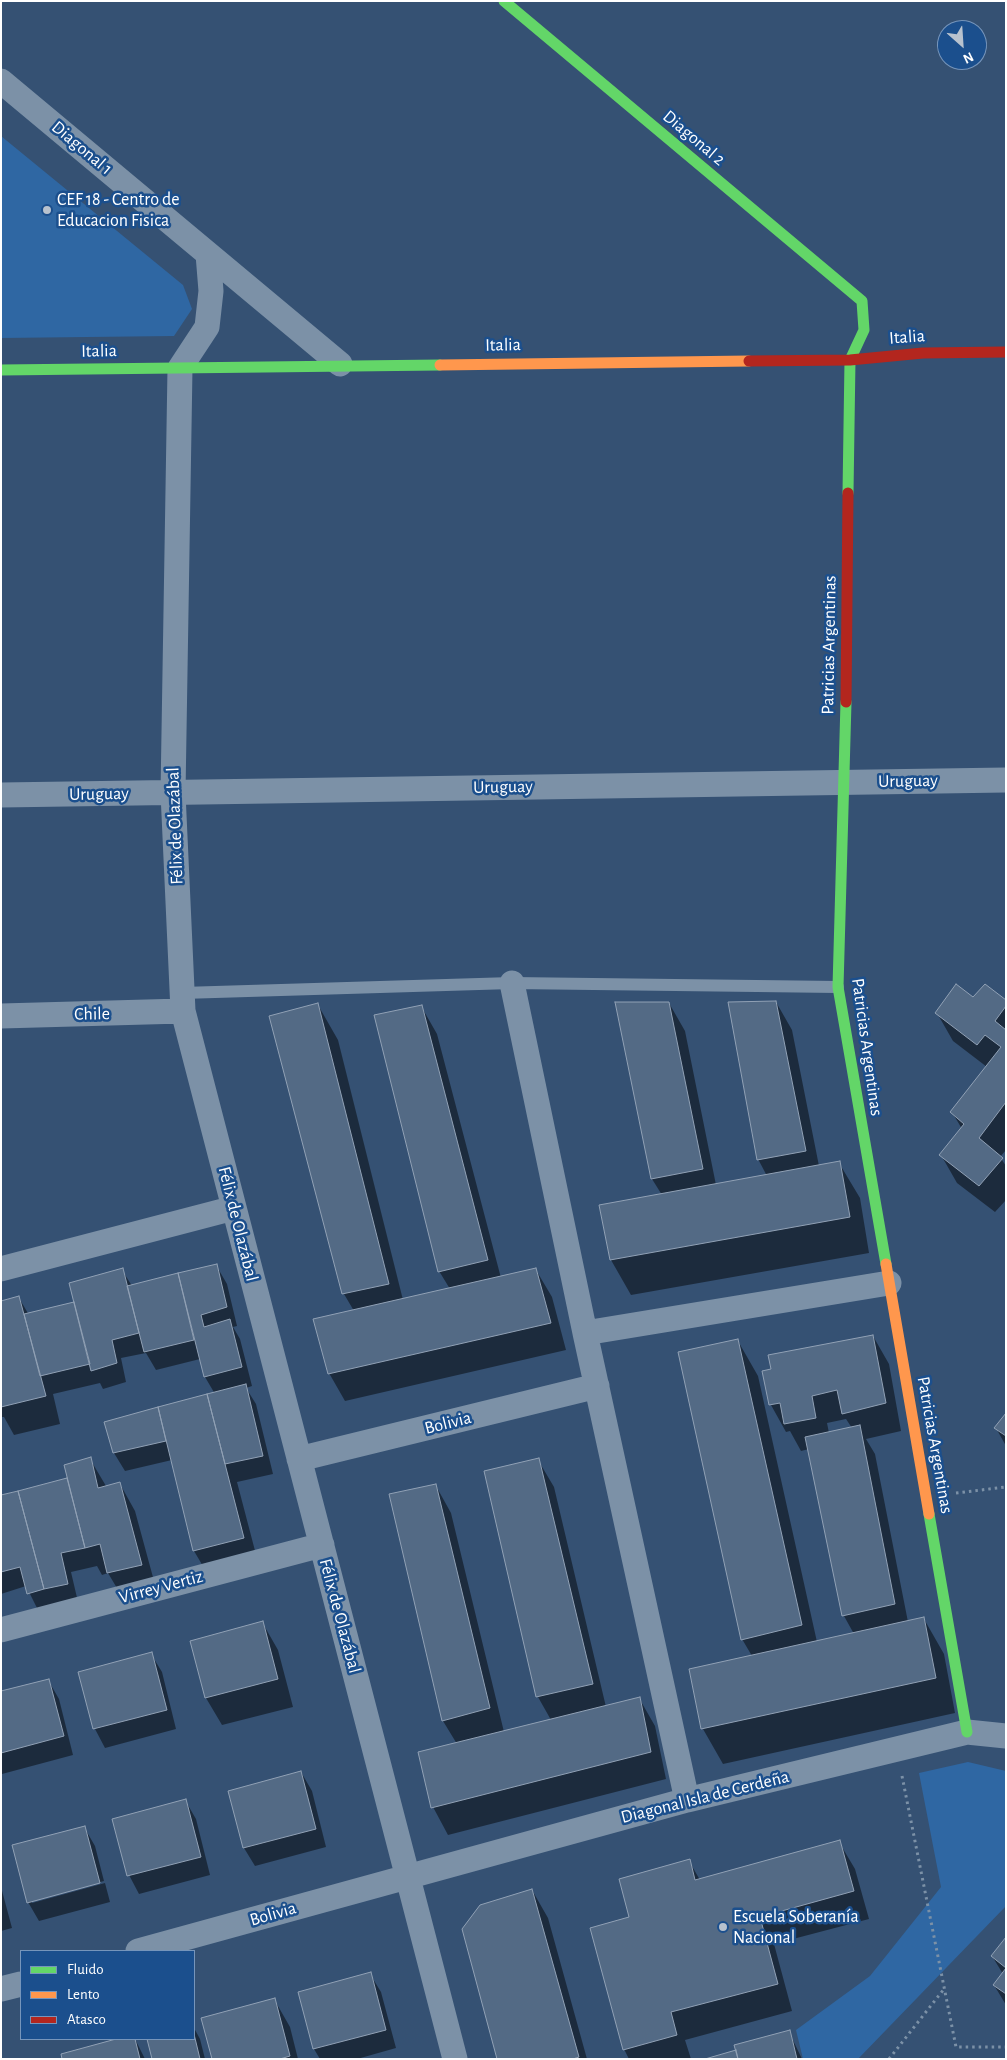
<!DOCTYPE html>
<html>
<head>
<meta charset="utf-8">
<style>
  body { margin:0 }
  #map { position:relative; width:1007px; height:2060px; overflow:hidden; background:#355173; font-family:"Alegreya Sans",sans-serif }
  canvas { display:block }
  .frame { position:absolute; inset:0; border:2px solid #fff; pointer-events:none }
  .legend { position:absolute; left:20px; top:1950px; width:175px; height:90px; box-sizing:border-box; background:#1b4f8d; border:1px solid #7695bb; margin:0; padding:6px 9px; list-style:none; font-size:15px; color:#fff }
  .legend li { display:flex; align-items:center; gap:10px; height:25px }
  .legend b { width:25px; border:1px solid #7695bb }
  .north { position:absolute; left:937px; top:20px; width:50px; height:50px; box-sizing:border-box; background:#1b4f8d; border:1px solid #7695bb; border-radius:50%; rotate:154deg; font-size:14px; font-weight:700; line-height:20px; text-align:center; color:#fff }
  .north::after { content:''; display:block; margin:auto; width:18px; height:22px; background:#b8c2ce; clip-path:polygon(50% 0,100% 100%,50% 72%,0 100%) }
</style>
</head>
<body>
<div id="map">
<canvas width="1007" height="2060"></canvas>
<div class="frame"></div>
<ul class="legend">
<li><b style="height:6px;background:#63d668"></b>Fluido</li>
<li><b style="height:6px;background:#ff974d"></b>Lento</li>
<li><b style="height:6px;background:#b3261e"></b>Atasco</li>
</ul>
<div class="north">N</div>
</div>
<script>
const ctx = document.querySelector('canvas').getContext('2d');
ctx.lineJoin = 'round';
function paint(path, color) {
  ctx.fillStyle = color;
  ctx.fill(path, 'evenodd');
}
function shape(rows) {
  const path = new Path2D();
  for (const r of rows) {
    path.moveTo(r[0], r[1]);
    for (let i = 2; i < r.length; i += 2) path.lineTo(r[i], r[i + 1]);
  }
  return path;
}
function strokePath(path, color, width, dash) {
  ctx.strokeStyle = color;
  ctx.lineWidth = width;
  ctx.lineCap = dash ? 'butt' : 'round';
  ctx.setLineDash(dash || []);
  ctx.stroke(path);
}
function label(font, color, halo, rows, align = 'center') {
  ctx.font = font + ' "Alegreya Sans",sans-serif';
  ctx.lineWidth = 5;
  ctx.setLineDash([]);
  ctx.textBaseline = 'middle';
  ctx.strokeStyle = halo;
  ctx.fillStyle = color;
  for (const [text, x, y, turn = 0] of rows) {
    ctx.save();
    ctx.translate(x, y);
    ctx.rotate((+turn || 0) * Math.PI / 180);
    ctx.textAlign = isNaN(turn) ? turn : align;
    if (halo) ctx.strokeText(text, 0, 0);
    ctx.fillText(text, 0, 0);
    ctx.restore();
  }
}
paint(shape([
  [1,136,183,285,192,309,174,336,1,338],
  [968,1762,1006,1771,1006,1906,858,2059,803,2059,796,2030,870,1976,941,1887,919,1773]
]), '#2f67a3');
paint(shape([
  [974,999,1006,1002,1006,1150,1000,1157,1006,1166,1006,1200,995,1212,957,1183,941,1155,962,1129,952,1112,987,1067,953,1041,937,1013],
  [776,1002,792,1030,819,1166,839,1163,860,1198,869,1253,631,1295,611,1260,662,1195,652,1179,669,1003,685,1031,716,1185,767,1176,758,1159],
  [318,1005,338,1040,403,1300,450,1289,439,1271,421,1006,437,1034,501,1278,536,1270,552,1297,566,1350,345,1401,329,1373,354,1311,344,1294,270,1017],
  [216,1265,227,1284,237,1326,233,1327,240,1339,252,1386,246,1388,256,1404,273,1474,237,1482,259,1566,210,1578,194,1551,172,1460,125,1471,114,1453,106,1423,215,1394,205,1377,200,1359,156,1370,146,1353,121,1358,126,1382,103,1389,100,1383,53,1394,60,1424,14,1435,4,1417,1,1417,1,1302,19,1298,29,1315,75,1303,122,1270,132,1286],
  [873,1336,889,1364,901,1431,866,1439,875,1454,908,1622,924,1619,944,1654,955,1713,723,1764,703,1729,691,1670,752,1656,742,1639,738,1341,758,1376,817,1642,854,1634,844,1616,809,1449,801,1451,790,1431,786,1432,771,1405],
  [846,1419,852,1428,829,1433,827,1423],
  [1006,1415,1006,1446,996,1428],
  [90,1459,106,1486,120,1484,135,1511,157,1592,124,1600,108,1573,102,1575,97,1566,71,1572,78,1602,39,1612,26,1586,1,1594,1,1495,66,1479,69,1484],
  [538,1460,554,1487,606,1707,639,1698,655,1726,666,1779,448,1835,433,1807,457,1744,443,1721,436,1486,451,1513,504,1732,551,1720,538,1697,485,1472],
  [262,1622,278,1650,293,1707,222,1725,206,1698,191,1642],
  [151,1654,162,1672,176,1729,105,1748,95,1729,80,1673],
  [48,1680,59,1699,73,1755,2,1774,1,1692],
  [301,1772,312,1791,326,1847,255,1866,244,1848],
  [185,1800,196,1819,210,1875,139,1894,129,1875],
  [84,1827,95,1846,104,1881,32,1900,32,1903,105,1883,110,1902,39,1921,28,1902],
  [839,1842,855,1869,869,1919,774,1944,792,2011,685,2040,691,2059,629,2059,624,2049,630,1918,689,1861,700,1880],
  [1,1887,12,1928,1,1931],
  [532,1890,548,1918,587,2059,498,2059],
  [1006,1939,1006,2005,994,1985,1003,1974,992,1956],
  [370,1974,381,1992,396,2048,357,2059,320,2059,314,2049],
  [274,1999,290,2027,298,2059,214,2059],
  [194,2028,200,2039,205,2059,154,2059,148,2039,194,2039],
  [789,2032,802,2059,709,2059,737,2051],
  [121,2039,135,2039,145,2059,63,2059,62,2055]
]), '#0007');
const building = shape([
  [956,984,973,997,985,984,1006,1000,1006,1006,995,1021,1006,1030,1006,1102,979,1138,1003,1158,979,1186,939,1155,964,1124,950,1112,1001,1047,985,1035,977,1045,935,1013,956,984],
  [776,1001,806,1151,757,1160,728,1002,776,1001],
  [615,1002,669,1002,703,1169,651,1179,615,1002],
  [318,1003,389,1284,342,1294,269,1016,318,1003],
  [422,1005,488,1260,438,1272,374,1015,422,1005],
  [840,1161,850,1217,610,1260,599,1205,840,1161],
  [217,1264,227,1307,201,1315,204,1327,230,1319,242,1367,204,1377,178,1273,217,1264],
  [123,1268,139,1333,112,1340,117,1363,91,1371,69,1283,123,1268],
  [536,1268,551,1323,328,1374,313,1319,536,1268],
  [178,1273,194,1340,144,1352,127,1286,178,1273],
  [19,1296,46,1396,1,1407,1,1301,19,1296],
  [74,1302,90,1364,40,1376,24,1314,74,1302],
  [873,1335,886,1403,842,1414,837,1390,812,1396,816,1418,784,1424,780,1403,769,1405,762,1371,771,1369,768,1355,873,1335],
  [738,1339,802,1625,741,1640,678,1352,738,1339],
  [246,1384,263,1456,225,1464,207,1394,246,1384],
  [207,1394,244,1538,193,1551,158,1407,207,1394],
  [158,1407,166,1441,113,1453,104,1422,158,1407],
  [1006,1413,1006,1436,994,1428,1006,1413],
  [860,1425,895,1604,842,1616,805,1437,860,1425],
  [91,1457,98,1488,120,1482,142,1565,107,1573,100,1544,85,1548,64,1465,91,1457],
  [539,1458,593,1684,536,1697,484,1471,539,1458],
  [67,1478,85,1548,61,1553,68,1584,44,1589,18,1491,67,1478],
  [436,1484,490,1708,442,1721,389,1494,436,1484],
  [18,1491,44,1589,27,1594,20,1567,1,1572,1,1495,18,1491],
  [924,1617,936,1678,701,1729,689,1669,924,1617],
  [263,1621,278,1679,205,1698,190,1641,263,1621],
  [152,1652,167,1710,93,1729,78,1672,152,1652],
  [49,1679,64,1736,1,1753,1,1691,49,1679],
  [640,1697,651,1752,431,1808,418,1752,640,1697],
  [301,1771,316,1829,243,1848,228,1791,301,1771],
  [186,1799,201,1857,127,1876,112,1819,186,1799],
  [85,1826,100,1883,27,1903,12,1845,85,1826],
  [840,1840,854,1891,760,1917,778,1984,671,2012,677,2035,623,2050,590,1928,629,1917,619,1879,690,1859,695,1880,840,1840],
  [532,1889,579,2057,573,2059,497,2059,462,1929,480,1905,532,1889],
  [1006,1937,1006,1968,991,1956,1006,1937],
  [1006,1968,1006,1994,993,1985,1006,1968],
  [371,1972,386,2030,313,2049,298,1992,371,1972],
  [275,1998,290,2056,280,2059,212,2059,201,2018,275,1998],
  [790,2030,797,2059,738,2059,734,2045,790,2030],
  [194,2034,200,2059,152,2059,147,2039,194,2039,194,2034],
  [116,2039,135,2039,140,2059,62,2059,61,2054,116,2039],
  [736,2050,738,2059,705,2059,736,2050]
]);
paint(building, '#536a85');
strokePath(building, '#91a1b5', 1);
strokePath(shape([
  [956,1493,1006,1487],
  [902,1776,956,2047,1006,2047],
  [889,2059,944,1989]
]), '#7c91a7', 3, [2.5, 4]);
strokePath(shape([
  [182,993,512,983,838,987]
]), '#7c91a7', 12);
strokePath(shape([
  [1,81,340,364],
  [208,254,211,291,207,327,180,368,173,793,183,1011,455,2059],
  [1,795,1006,780],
  [512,983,585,1333],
  [1,1016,183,1011],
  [1,1269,234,1208],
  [299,1459,597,1386],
  [1,1630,322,1545],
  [687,1800,585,1333,889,1283],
  [138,1951,687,1800,967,1732,1006,1736],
  [1,1989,21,1984]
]), '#7c91a7', 25);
strokePath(shape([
  [504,1,862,301,864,330,850,360,848,493],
  [1,370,440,365],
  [846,702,838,987,886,1264],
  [929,1514,967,1732]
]), '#63d668', 11);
strokePath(shape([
  [440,365,749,361],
  [886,1264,929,1514]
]), '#ff974d', 11);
strokePath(shape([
  [749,361,850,360,923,353,1006,352],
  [846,702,848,493]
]), '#b3261e', 11);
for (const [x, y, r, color] of [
  [47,210,5,"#b8c2ce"],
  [723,1927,5,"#b8c2ce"]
]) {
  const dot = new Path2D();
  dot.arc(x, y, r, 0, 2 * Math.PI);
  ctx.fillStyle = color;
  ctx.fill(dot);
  strokePath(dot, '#1b4f8d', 2);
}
label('18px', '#fff', '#1b4f8d', [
  ["Diagonal 2",694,138,40],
  ["Diagonal 1",82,148,40],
  ["Italia",907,337,-4],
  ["Italia",503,345,-1],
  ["Italia",99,351,-1],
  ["Patricias Argentinas",829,645,-89],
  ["Uruguay",908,781,-1],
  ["Uruguay",503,787,-1],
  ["Uruguay",99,794,-1],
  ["Félix de Olazábal",175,826,-92],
  ["Chile",92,1014,-1],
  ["Patricias Argentinas",867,1047,82],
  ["Félix de Olazábal",238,1224,76],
  ["Bolivia",448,1423,-14],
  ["Patricias Argentinas",935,1445,80],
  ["Virrey Vertiz",161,1587,-15],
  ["Félix de Olazábal",340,1616,75],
  ["Diagonal Isla de Cerdeña",705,1797,-14],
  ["Bolivia",273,1914,-16]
]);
label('18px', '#fff', '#1b4f8d', [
  ["CEF 18 - Centro de",57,200],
  ["Educacion Fisica",57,221],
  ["Escuela Soberanía",733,1917],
  ["Nacional",733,1938]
], 'left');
</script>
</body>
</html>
